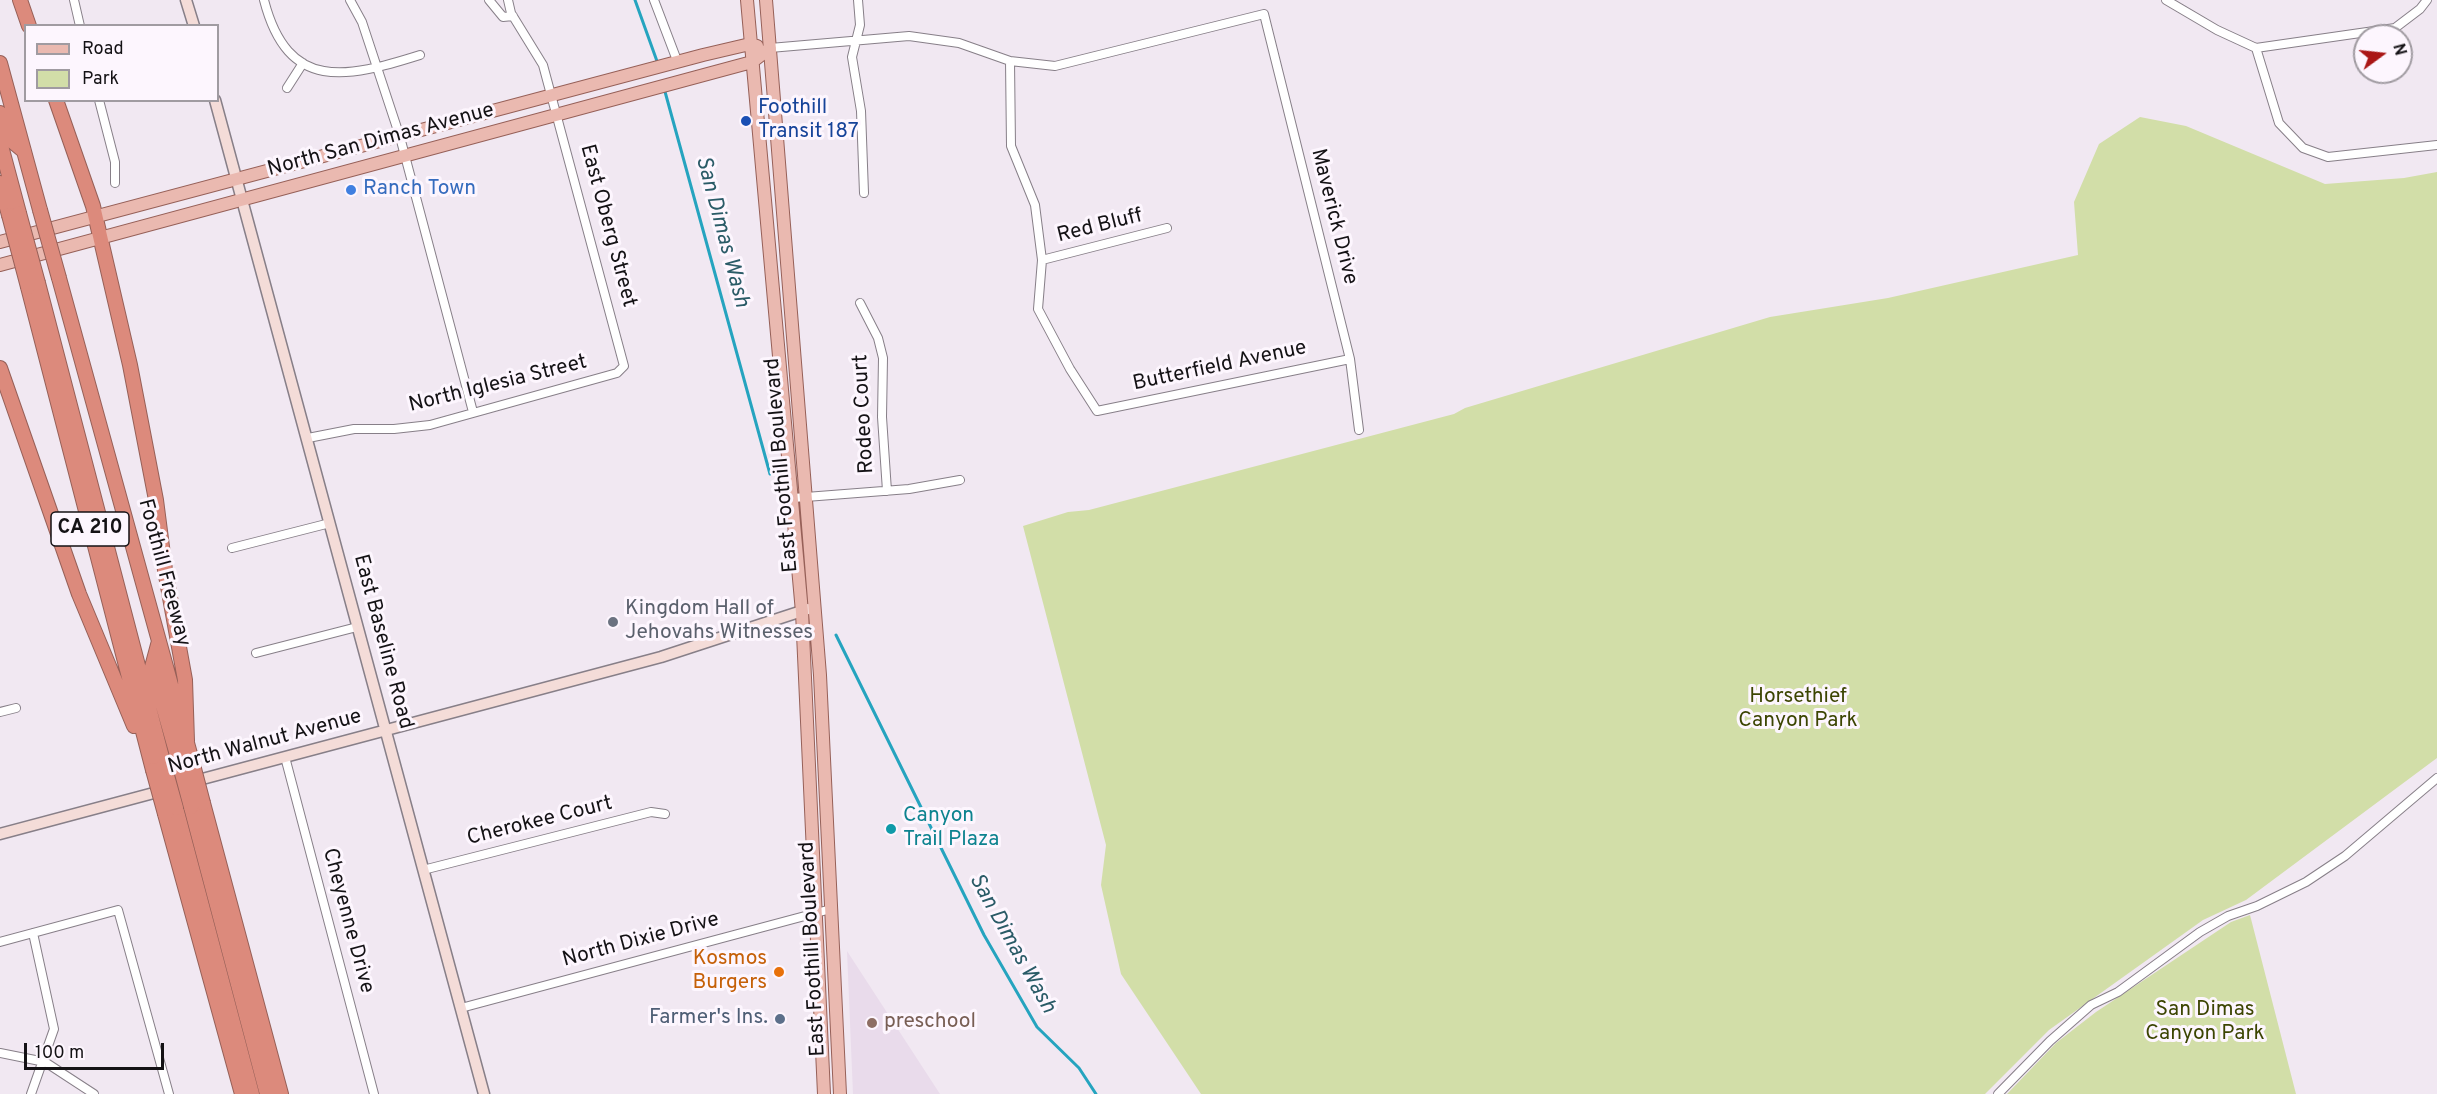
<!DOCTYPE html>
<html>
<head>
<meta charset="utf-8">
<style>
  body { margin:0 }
  #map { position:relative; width:2437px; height:1094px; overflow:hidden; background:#f1e8f2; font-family:Overpass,sans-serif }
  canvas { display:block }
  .legend { position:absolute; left:24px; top:24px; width:195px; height:78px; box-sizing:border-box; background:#fdf6fe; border:2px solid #a09ba1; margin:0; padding:8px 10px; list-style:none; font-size:18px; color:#141215 }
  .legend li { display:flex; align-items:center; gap:12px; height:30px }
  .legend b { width:30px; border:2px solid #a09ba1 }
  .north { position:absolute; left:2353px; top:24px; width:60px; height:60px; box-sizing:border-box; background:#fdf6fe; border:2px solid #a09ba1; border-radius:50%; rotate:75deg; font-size:16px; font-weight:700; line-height:24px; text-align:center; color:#141215 }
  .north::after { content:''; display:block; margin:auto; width:21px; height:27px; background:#aa1716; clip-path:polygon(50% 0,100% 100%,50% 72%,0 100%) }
  .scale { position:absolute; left:24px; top:1043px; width:140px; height:27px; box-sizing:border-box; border:3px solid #141215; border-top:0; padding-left:8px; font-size:18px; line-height:21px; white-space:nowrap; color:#141215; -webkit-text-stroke:4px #fdf6fe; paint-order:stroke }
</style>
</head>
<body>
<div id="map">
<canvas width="2437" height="1094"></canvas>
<ul class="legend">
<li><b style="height:8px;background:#eab9b0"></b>Road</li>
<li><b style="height:16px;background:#d2dea8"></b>Park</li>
</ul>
<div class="north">N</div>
<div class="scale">100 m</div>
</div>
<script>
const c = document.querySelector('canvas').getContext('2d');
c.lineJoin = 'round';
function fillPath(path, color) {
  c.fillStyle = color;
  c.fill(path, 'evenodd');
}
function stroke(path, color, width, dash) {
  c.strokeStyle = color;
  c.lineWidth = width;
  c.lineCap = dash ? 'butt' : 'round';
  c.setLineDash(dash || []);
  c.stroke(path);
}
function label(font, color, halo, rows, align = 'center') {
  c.font = font + ' Overpass,sans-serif';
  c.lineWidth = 6;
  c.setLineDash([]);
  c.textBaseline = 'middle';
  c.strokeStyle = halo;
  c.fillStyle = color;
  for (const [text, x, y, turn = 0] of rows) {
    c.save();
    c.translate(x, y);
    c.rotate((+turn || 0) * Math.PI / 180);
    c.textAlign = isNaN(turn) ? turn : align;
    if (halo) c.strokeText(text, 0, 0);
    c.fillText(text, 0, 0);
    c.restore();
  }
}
fillPath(new Path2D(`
  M847,951L940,1094H853Z`), '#e9dbeb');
fillPath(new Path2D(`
  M2140,117L2186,126L2325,184L2404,178L2437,172V758L2246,900L2203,920L2049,1030L1985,1094H1201L1121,974L1101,885L1106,845L1023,526L1068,512L1089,510L1454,414L1465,408L1770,317L1888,298L2078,255L2074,202L2099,144Z
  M2250,915L2296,1094H2007L2056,1043L2096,1012L2231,922Z`), '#d2dea8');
stroke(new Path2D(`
  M635,0L658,64
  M664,88L770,474
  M836,635L984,935L1037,1027L1079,1068L1096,1094`), '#25a4bf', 3);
const street = new Path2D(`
  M74,0L80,26
  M264,0C288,93 347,78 420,55
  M350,0L362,22L400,137L473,412
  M489,0L503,17L513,16
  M654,0L678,63
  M858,0L860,25L852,57L861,111L864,193
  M2166,0L2217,30L2256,48L2395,28L2420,9L2427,0
  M770,48L909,36L959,43L1010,61L1055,66L1264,14L1350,359L1359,430
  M2256,48L2279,123L2303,148L2328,157L2437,145
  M1010,61L1011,146L1035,205L1042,260L1038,309L1070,369L1097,411L1350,359
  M287,88L303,63
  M99,100L115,162V183
  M1042,260L1167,228
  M860,303L878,338L883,358L882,417L887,491
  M308,438L354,429H394L430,425L617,373L624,366L543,65L511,13L508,0
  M793,498L909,489L960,480
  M232,548L330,523
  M256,653L357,627
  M0,712L16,708
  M285,757L374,1094
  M423,870L651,812L665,814
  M0,942L118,910L169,1094
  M461,1008L831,909
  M0,1053L45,1062L94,1094
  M31,1094L54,1029L33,933
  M1998,1094L2050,1041L2091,1005L2118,992L2200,932L2228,916L2257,906L2306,882L2345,856L2437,778`);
const secondary = new Path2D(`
  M186,0L194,26
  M215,100L484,1094
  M191,782L661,657L808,609
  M0,834L165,790`);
const primary = new Path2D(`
  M747,0L802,612L824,1094
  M766,0L820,675L840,1094
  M0,242L703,55L750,44L757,46
  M0,265L752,62L770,48`);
const highway = new Path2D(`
  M20,0L29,26
  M0,63L40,210
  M56,100L93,206L130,365L156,500L165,570L185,680L187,741
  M0,113L6,136L24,151
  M0,142L19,213
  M0,183L9,215
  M59,278L192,761
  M38,283L164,765
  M28,287L153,770
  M0,368L79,594L134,726
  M159,641L152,667L179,762
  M203,803L281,1094
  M191,807L267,1094
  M176,808L252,1094
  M165,814L242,1094`);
stroke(street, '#877f88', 10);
stroke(secondary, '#877f88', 13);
stroke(primary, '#966058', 14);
stroke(highway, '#966058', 16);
stroke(street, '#fff', 8);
stroke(secondary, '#f4dcd8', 10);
stroke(primary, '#eab9b0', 12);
stroke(highway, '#dc8a7c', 14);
const highwayBridge = new Path2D(`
  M40,210L59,278
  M19,213L38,283
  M9,215L28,287
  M192,761L203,803
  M179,762L191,807
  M164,765L176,808
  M153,770L165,814`);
stroke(highwayBridge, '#966058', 16, []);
stroke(highwayBridge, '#dc8a7c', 14);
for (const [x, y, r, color] of [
  [746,121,6,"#1a4fb4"],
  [351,190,6,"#3f7fe0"],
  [613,622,6,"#6b7280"],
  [891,829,6,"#0f9aa8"],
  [779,972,6,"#e8710a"],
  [780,1019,6,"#5c6f8a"],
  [872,1023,6,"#8d6e63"]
]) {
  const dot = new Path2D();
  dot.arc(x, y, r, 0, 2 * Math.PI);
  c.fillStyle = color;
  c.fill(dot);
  stroke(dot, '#fdf6fe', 2);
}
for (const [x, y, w] of [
  [90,529,78]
]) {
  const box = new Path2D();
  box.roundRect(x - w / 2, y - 17, w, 34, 4.5);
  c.fillStyle = '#fdf6fe';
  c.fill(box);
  stroke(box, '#141215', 1.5);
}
label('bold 20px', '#141215', null, [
  ["CA 210",90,529]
]);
label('21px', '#164399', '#fdf6fe', [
  ["Foothill",758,109],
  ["Transit 187",758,133]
], 'left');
label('21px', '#141215', '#fdf6fe', [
  ["North San Dimas Avenue",381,141,-15],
  ["Maverick Drive",1333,217,76],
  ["East Oberg Street",607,226,75],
  ["Red Bluff",1100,227,-14],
  ["Butterfield Avenue",1220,367,-12],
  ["North Iglesia Street",498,385,-14],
  ["Rodeo Court",865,414,-93],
  ["East Foothill Boulevard",783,465,-95],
  ["Foothill Freeway",163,573,75],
  ["East Baseline Road",382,642,75],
  ["North Walnut Avenue",265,743,-15],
  ["Cherokee Court",540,822,-14],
  ["Cheyenne Drive",347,921,75],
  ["North Dixie Drive",641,941,-15],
  ["East Foothill Boulevard",814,949,-93]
]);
label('21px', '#366cbe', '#fdf6fe', [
  ["Ranch Town",363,190]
], 'left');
label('21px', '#5b616d', '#fdf6fe', [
  ["Kingdom Hall of",625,610],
  ["Jehovahs Witnesses",625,634]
], 'left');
label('21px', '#3c4502', '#fdf6fe', [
  ["Horsethief",1798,698],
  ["Canyon Park",1798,722],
  ["San Dimas",2205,1011],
  ["Canyon Park",2205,1035]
]);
label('21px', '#0d838f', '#fdf6fe', [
  ["Canyon",903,817],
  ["Trail Plaza",903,841]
], 'left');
label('21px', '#c56008', '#fdf6fe', [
  ["Kosmos",767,960],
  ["Burgers",767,984]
], 'right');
label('21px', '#4e5e75', '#fdf6fe', [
  ["Farmer's Ins.",768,1019]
], 'right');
label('21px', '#785e54', '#fdf6fe', [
  ["preschool",884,1023]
], 'left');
label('italic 22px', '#2a5b67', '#fdf6fe', [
  ["San Dimas Wash",721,232,75],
  ["San Dimas Wash",1011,944,61]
]);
</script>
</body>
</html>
